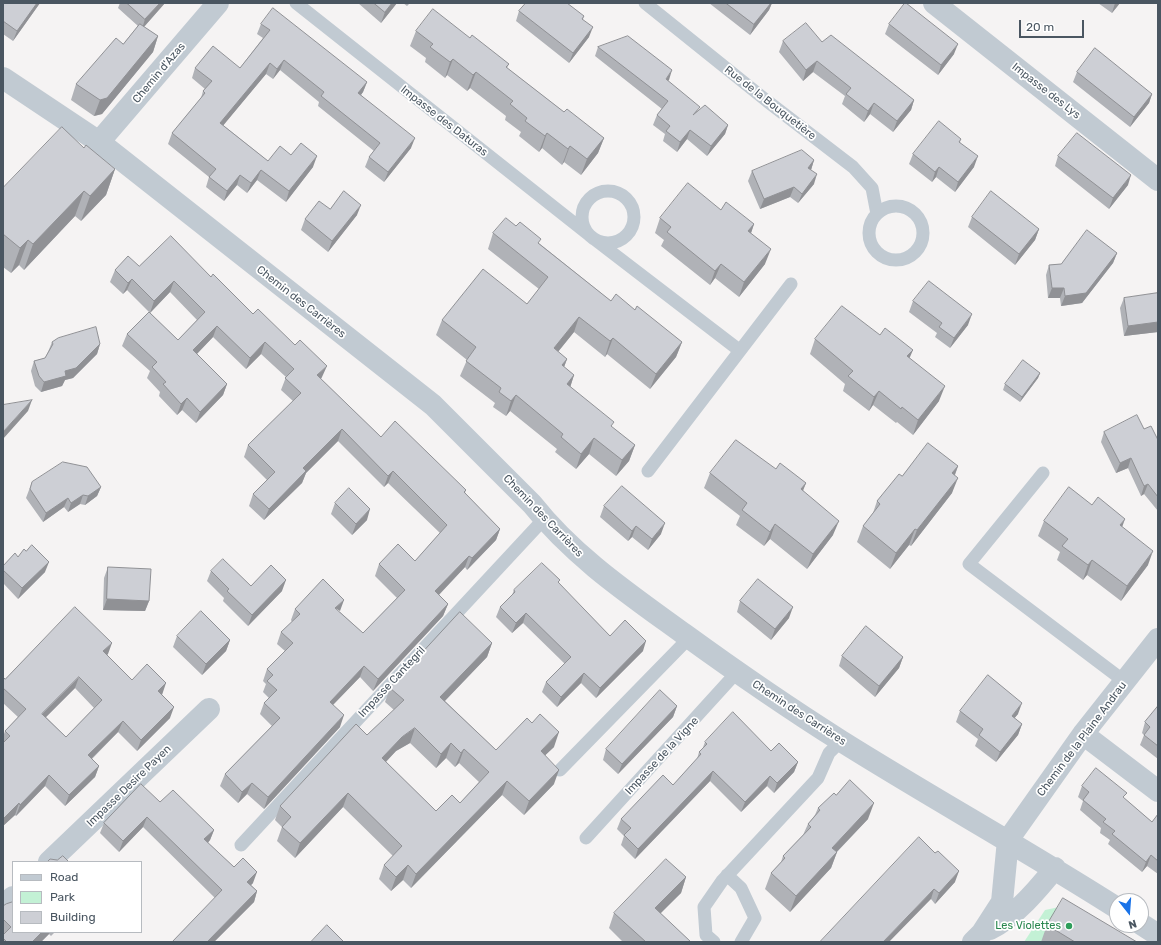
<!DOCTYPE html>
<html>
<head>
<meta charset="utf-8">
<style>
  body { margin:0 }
  #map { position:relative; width:1161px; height:945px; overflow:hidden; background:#f5f3f3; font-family:Rubik,sans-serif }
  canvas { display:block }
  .frame { position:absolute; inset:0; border:4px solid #4a5661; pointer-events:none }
  .legend { position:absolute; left:12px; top:861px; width:130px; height:72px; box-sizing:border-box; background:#fff; border:1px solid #b7bbc0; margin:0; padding:5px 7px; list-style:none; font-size:12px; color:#4a5661 }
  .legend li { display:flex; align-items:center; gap:8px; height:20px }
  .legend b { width:20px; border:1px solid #b7bbc0 }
  .north { position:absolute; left:1109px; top:893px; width:40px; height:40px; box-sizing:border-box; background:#fff; border:1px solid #b7bbc0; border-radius:50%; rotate:163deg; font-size:11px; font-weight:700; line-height:16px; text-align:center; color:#4a5661 }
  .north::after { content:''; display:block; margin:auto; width:14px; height:18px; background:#1a73e8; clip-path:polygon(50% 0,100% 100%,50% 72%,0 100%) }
  .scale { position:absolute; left:1019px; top:20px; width:65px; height:18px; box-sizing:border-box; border:2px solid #4a5661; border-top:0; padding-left:5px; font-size:12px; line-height:14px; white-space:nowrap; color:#4a5661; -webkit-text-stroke:3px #fff; paint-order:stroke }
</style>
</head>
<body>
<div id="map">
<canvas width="1161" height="945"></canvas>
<div class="frame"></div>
<ul class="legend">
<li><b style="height:5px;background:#c1cad2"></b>Road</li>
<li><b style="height:11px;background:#c3f1d5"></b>Park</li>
<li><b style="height:11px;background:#cdcfd5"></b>Building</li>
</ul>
<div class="north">N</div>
<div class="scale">20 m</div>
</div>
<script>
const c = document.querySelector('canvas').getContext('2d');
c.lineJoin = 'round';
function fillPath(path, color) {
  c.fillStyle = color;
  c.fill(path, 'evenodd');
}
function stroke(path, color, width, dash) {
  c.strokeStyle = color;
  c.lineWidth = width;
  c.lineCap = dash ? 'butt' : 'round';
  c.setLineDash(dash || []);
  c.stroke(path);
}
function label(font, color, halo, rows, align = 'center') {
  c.font = font + ' Rubik,sans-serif';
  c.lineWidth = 3.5;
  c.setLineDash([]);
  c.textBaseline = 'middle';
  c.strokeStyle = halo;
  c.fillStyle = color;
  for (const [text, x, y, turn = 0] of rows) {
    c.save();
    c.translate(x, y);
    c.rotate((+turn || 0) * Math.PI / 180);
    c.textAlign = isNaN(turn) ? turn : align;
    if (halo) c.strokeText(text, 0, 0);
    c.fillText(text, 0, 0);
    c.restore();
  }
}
fillPath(new Path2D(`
  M1069,905L1130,942H1024L1045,910Z`), '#c3f1d5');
stroke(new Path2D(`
  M296,3L593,238L739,350
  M645,3L767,101L853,167L872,188L877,214
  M582 217a26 26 0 1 1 52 0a26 26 0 1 1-52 0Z
  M869 233a27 27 0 1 1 54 0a27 27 0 1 1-54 0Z
  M648,471L791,284
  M1043,473L969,564L1124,681
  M560,770L689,638
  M586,838L737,672
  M241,845L544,519
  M727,875L741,888L755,918L741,942
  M714,942L706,935L704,907L722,881L818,778L829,753L841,741`), '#c1cad2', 13);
stroke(new Path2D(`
  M934,3L1158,180
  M3,78L99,142L433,405L532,504C574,557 629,594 684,634C735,671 787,707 841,741C932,798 1026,850 1117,908
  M99,142L218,3
  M1083,734L1158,791
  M49,862L209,709
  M3,906L13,897
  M1141,924L1158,935
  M990,929C1014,918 1039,888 1055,868
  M973,942L982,933L1002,902L1008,840L1083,734L1158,639`), '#c1cad2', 22);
fillPath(new Path2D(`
  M3,3H40L13,41L3,34Z
  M120,3H165L144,27L158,36L153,52L102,114L94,116L71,100L76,84L123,44L138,26L118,8Z
  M358,3H397L381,23Z
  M403,3H410L407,6Z
  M709,3H772L769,10L750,35Z
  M1098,3H1120L1112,13Z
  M519,11L584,16L583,19L589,37L569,63L516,21Z
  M261,24L367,82L363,92L361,95L411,148L384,182L365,167L369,157L374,151L318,106L319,102L280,70L273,79L266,74L223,125L268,161L291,155L313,167L286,202L257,180L247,193L237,185L224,201L206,187L209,177L168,144L172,133L201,98L203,91L205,89L192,78L195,68H240L263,38L257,34Z
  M889,24L954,54L938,75L885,34Z
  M416,31L470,38L509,64L507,68L564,112L604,138L598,153L581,175L564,162L562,165L542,148L539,152L519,136L521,132L505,120L506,116L470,88L467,91L447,75L445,78L425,62L426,58L410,46Z
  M783,41L822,42L914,100L911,110L893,132L870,114L864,122L842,104L845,96L813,72L803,81L779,52Z
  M598,47L698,111L728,125L725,134L707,156L687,139L677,152L663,141L665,134L653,125L657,115L662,109L595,56Z
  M1077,72L1152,94L1149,103L1130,127L1073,82Z
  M961,139L960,142L974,167L955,192L936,177L932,182L909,164L913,154Z
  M84,148L115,169L106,195L81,221L75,216L24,270L19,265L11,273L3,267V188Z
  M1058,156L1128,185L1109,209L1055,166Z
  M814,160L811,170L814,184L798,203L790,197L760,209L748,181L752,171Z
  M330,209L357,215L328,252L301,230L305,219Z
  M721,210L754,224L751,233L765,264L739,297L715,278L710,285L661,246L664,240L655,233L660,218Z
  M972,217L1039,229L1035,240L1015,265L968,227Z
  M516,226L540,244L611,301L635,310L682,342L676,357L650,389L607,354L605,357L574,332L558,352L567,359L564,367L574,375L570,387L612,428L635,445L629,461L616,476L589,454L576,469L555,452L557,449L510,411L506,416L493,407L495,403L460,376L467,360L436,335L442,320L527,304L539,289L488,249L493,233Z
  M1117,253L1113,263L1082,303L1061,306L1060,298H1048L1046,275L1049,265L1061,264Z
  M139,266L211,277L253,314L322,377L321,379L381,437L466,490L465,493L500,529L496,540L467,570L465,567L439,595L448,604L443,616L373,691L360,677L333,705L340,727L264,809L247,794L238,803L220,786L225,774L272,726L260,714L264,703L269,698L263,692L266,684L263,681L267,669L285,651L277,644L281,632L292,622L291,620L295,609L340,612L363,633L397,598L375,576L379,564L415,561L440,533L388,483L384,487L338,441L306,473L302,483L264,520L249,506L253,494L267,480L244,457L248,445L293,401L281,390L286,377L261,354L246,369L213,337L197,354L227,384L223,395L196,423L182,410L177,415L159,396L160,392L147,378L150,371L122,346L127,334L149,312L127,290L123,294L110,282L115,270ZM170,292L197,320L178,340L150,313Z
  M1158,293V332L1124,336L1120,308L1124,298Z
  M913,301L968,325L950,348L935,337L937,333L909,312Z
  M815,339L909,359L939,401L913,435L897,422L896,423L873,405L869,411L843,391L845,384L810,354Z
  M52,342L100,344L97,354L73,378L65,380L62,386L41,392L35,386L31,371L34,361L45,358L48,352Z
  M1040,373L1038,378L1020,402L1003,390L1005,384Z
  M1144,429L1158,440V511L1144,494L1141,496L1128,468L1116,473L1101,442L1104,432Z
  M958,466L955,475L952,493L911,546L909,545L890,569L857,542L863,526L873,513L877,501L902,476Z
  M776,469L806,483L803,490L833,535L807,569L770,539L764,546L736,525L740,516L704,488L710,473Z
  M32,482L101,487L97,496L85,505L80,504L68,512L64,507L43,522L26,498Z
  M335,503L367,520L352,535L331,514Z
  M1092,505L1122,527L1148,565L1121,601L1087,575L1083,580L1057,560L1060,552L1038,536L1044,521Z
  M604,506L661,534L648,550L632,537L628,541L600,517Z
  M18,557L45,572L18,599L3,583V566Z
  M108,567L149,601L145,611L103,610L104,578Z
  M211,571L251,586L282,591L248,626L223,601L224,598L207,581Z
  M558,583L610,636L643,651L596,698L581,683L557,707L542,692L546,682L565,664L523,623L512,633L496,617L500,607L512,595L514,590Z
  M740,601L789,618L771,640L737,612Z
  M177,636L230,640L226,651L202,675L173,647Z
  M492,643L487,657L445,701L496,750L554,747L545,755L554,784L524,815L502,795L411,888L403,880L391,891L379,879L384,865L393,856L343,807L295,858L277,841L282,827L275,820L280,806L367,735L394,710L385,702L390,688ZM410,743L436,768L446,758L455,767L459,763L479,782L460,803L436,811L386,762L396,751Z
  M108,654L107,655L132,680L162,695L170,718L137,751L118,732L92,759L99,766L95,777L65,806L45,786L16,816L15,815L3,826V737L5,731L18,717L3,703V677L5,679ZM75,688L94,708L66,737L46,717Z
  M842,656L903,657L899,668L875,697L839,666Z
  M677,706L673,717L618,774L603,760L606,749Z
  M1158,706V759L1140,745L1144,735L1142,733L1145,722Z
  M960,711L1018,714L1014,718L1022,724L1018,735L996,762L975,746L978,739L956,722Z
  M705,742L771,751L798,762L794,772L774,793L767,786L741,812L710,781L635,859L621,845L624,836L617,829L621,819L673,785L697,759L699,752L702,750Z
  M1082,786L1125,799L1152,822L1158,814V874L1147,866L1142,872L1108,844L1110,840L1100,833L1101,828L1080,810L1083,801L1078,797Z
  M836,795L868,819L837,852L831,868L790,912L765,889L771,873L781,862L783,856L803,835L808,824L815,815L818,808Z
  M160,802L214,830L210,840L208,843L234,867L253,883L251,885L257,891L254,902L214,942H172L215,898L143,827L119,852L100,833L104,823Z
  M919,837L955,882L935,904L931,899Z
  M686,877L681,893L660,913L691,942H623L609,928L614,913Z
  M3,906L13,932H55L51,936L49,934L41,942H3Z
  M1047,925L1137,942H1041Z`), '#b0b2b7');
fillPath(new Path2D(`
  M37,3H40L13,41L17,31Z
  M160,3H165L142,29L145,19Z
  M392,3H397L381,23L385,12Z
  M771,3H772L769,10L750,35L754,24Z
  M1115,3H1120L1112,13Z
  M593,27L589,37L569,63L573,53Z
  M158,36L153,52L102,114L94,116L100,100Z
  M958,44L954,54L938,75L941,65Z
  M453,59L447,75L445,78L450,62Z
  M284,60L280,70L273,79L277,69Z
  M817,61L813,72L803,81L806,70Z
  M270,63L266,74L217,133L220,123Z
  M672,70L669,80L662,88L666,79Z
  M476,72L470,88L467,91L473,75Z
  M367,82L363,92L354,104L358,93Z
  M1152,94L1149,103L1130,127L1134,117Z
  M914,100L911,110L893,132L897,121Z
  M874,103L870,114L864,122L868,111Z
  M728,125L725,134L707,156L711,146Z
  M690,130L687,139L677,152L680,142Z
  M547,133L542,148L539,152L545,136Z
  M415,138L411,148L384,182L388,172Z
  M604,138L598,153L581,175L587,159Z
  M570,146L564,162L562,165L568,149Z
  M317,156L313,167L286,202L289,191Z
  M978,156L974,167L955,192L958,182Z
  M814,160L811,170L808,168Z
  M939,167L936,177L932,182L935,172Z
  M115,169L106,195L81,221L90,196Z
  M261,170L257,180L247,193L251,183Z
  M817,174L814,184L798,203L802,194Z
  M240,175L237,185L224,201L227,191Z
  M1131,175L1128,185L1109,209L1113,198Z
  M794,187L790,197L760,209L764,199Z
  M84,191L75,216L24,270L33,244Z
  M361,205L357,215L328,252L332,241Z
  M754,224L749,239L748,231Z
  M1039,229L1035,240L1015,265L1019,254Z
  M28,240L19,265L11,273L20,248Z
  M771,249L765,264L739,297L744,282Z
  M1117,253L1113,263L1082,303L1061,306L1065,296Z
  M721,264L715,278L710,285L715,271Z
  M132,279L127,290L123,294L128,283Z
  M174,281L170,292L150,313L154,301Z
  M1052,288H1064L1060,298H1048Z
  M972,314L968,325L950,348L954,338Z
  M579,317L574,332L548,364L554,348Z
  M1158,322V332L1124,336L1128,326Z
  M217,326L213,337L189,362L193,350Z
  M613,338L607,354L605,357L610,341Z
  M265,342L261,354L246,369L250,358Z
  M682,342L676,357L650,389L656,374Z
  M100,344L97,354L73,378L65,380L62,386L41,392L44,382L65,371Z
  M913,350L907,364V356Z
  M567,359L561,375L562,365Z
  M327,366L322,377L313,387L317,375Z
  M1040,373L1038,378L1020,402L1022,397Z
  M574,375L569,391L567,384Z
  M227,384L223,395L196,423L200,412Z
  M945,386L939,401L913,435L918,420Z
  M879,391L873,405L869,411L874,397Z
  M516,395L510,411L506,416L511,401Z
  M187,398L182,410L177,415L181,404Z
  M32,400L28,411L3,439V432Z
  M342,429L338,441L306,473L302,483L264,520L269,509L303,468Z
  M594,438L589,454L576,469L581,454Z
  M635,445L629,461L616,476L622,460Z
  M1131,458L1128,468L1116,473L1120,463Z
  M958,466L952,482V473Z
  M393,471L388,483L384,487L388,476Z
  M958,478L952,493L911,546L917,530Z
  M806,483L800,498L801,489Z
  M1148,484L1144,494L1141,496L1144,486Z
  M101,487L97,496L85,505L88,496Z
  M83,495L80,504L68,512L71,503Z
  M68,498L64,507L43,522L46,513Z
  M370,509L367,520L352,535L356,524Z
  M1125,519L1120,533V525Z
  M839,521L833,535L807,569L813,554Z
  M665,523L661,534L648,550L652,539Z
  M775,524L770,539L764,546L770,532Z
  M636,526L632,537L628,541L632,531Z
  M500,529L496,540L467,570L472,558Z
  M915,529L909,545L890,569L896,553Z
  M1153,551L1148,565L1121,601L1127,586Z
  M469,556L465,567L431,603L435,591Z
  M1092,560L1087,575L1083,580L1088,565Z
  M49,562L45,572L18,599L22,588Z
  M286,580L282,591L248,626L252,615Z
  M107,599L149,601L145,611L103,610Z
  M344,600L340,611L335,608Z
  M448,604L443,616L373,691L378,679Z
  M793,607L789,618L771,640L775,629Z
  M526,613L523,623L512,633L516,623Z
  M230,640L226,651L202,675L206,664Z
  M646,641L643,651L596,698L600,688Z
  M112,643L108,654L99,663L103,651Z
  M492,643L487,657L435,711L440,697Z
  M903,657L899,668L875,697L879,686Z
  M364,666L360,677L325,713L330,702Z
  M584,673L581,683L557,707L561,697Z
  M79,677L75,688L38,725L42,714Z
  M166,683L162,695L158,691Z
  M1022,703L1018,714L1008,726L1012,716Z
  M677,706L673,717L618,774L622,764Z
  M174,707L170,718L137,751L141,740Z
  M344,715L340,727L264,809L268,797Z
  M123,721L118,732L84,766L88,755Z
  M1022,724L1018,735L996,762L1000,752Z
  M415,728L410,743L396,751L376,772L382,758L402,737Z
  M559,732L554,747L535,765L541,751Z
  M451,743L446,758L436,768L441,754Z
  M464,749L459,763L455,767L461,753Z
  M798,762L794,772L774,793L777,783Z
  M99,766L95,777L65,806L69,795Z
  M559,770L554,784L524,815L529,801Z
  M713,771L710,781L635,859L638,849Z
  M49,775L45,786L16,816L20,805Z
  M770,776L767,786L741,812L745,802Z
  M507,781L502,795L411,888L416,874Z
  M252,783L247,794L238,803L242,792Z
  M348,793L343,807L295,858L300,843Z
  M19,803L15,815L3,826V819Z
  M874,803L868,819L826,863L832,848Z
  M147,817L143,827L119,852L123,841Z
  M214,830L210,840L201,850L204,839Z
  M837,852L831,868L790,912L796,896Z
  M1151,855L1147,866L1142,872L1146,862Z
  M408,865L403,880L391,891L396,877Z
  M959,871L955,882L935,904L939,893Z
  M257,872L253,883L243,893L247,882Z
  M686,877L681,893L650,924L655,908Z
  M934,889L931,899L889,942H883Z
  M257,891L254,902L214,942H207Z
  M42,932H50L49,934L41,942H32Z`), '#909195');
const building = new Path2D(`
  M3,3H37L17,31L3,21Z
  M127,3H160L145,19Z
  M374,3H392L385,12Z
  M526,3H567L584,16L582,19L593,27L573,53L519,11Z
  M726,3H771L754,24Z
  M905,3H906L958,44L941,65L889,24Z
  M273,8L367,82L358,93L415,138L388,172L369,157L380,143L321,96L324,92L284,60L277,69L270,63L220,123L268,161L280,146L291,155L301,143L317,156L289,191L261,170L251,183L240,175L227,191L209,177L216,169L172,133L205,93L203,91L212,81L195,68L213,46L240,68L270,30L261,24Z
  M433,9L470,38L472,35L509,64L506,67L564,112L567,109L604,138L587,159L570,146L568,149L547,133L545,136L525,121L527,118L510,104L513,101L476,72L473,75L453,59L450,62L430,47L433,44L416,31Z
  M806,23L822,42L831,35L914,100L897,121L874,103L868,111L846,94L851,88L817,61L806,70L783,41Z
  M140,24L158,36L107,98L100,100L76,84L116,38L123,44Z
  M628,36L672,70L666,79L700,107L693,115L705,105L728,125L711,146L690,130L680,142L666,131L670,126L657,115L668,101L598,47Z
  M1095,48L1152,94L1134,117L1077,72Z
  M939,121L961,139L959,142L978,156L958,182L939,167L935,172L913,154Z
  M62,127L84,148L86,145L115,169L90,196L84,191L33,244L28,240L20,248L3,234V188Z
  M1077,133L1131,175L1113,198L1058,156Z
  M802,150L814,160L808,168L817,174L802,194L794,187L764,199L752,171Z
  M688,183L721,210L726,202L754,224L748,231L771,249L744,282L721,264L715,271L667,232L671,227L660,218Z
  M344,191L361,205L332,241L305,219L319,201L330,209Z
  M991,191L1039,229L1019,254L972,217Z
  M506,218L516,226L520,222L541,239L538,243L611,301L616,294L635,310L637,306L682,342L656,374L613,338L610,341L579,317L554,348L567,359L562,365L574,375L567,384L614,422L611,426L635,445L622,460L594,438L581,454L561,437L563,434L516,395L511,401L499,392L501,388L466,361L476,347L442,320L483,269L527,304L548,277L493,233Z
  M1087,230L1117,253L1086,293L1065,296L1064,288H1052L1049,265L1061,264Z
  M171,236L211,277L213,274L253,314L258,309L295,345L300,340L327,366L317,375L381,437L395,421L466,490L464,492L500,529L472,558L469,556L435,591L448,604L378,679L364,666L330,702L344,715L268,797L252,783L242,792L225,774L280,718L264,703L277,690L267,681L273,675L267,669L293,643L281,632L300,614L295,609L323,579L344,600L335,608L363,633L405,590L379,564L398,544L415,561L447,525L393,471L388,476L342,429L303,468L306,471L269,509L253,494L275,472L248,445L301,393L285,378L294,369L265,342L250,358L217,326L193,350L227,384L200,412L187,398L181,404L163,384L166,382L152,367L157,362L127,334L149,312L178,340L205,312L174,281L154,301L132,279L128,283L115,270L128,256L139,266Z
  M929,281L972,314L954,338L939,327L942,323L913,301Z
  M1158,293V322L1128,326L1124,298Z
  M842,306L880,335L885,328L913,350L907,356L945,386L918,420L902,407L901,409L879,391L874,397L848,376L853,371L815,339Z
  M96,327L100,344L76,368L65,371L66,376L44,382L39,376L34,361L45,358L53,344L52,342L58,338Z
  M1023,360L1040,373L1022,397L1005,384Z
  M32,400L3,432V405Z
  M1137,415L1144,429L1151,426L1158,440V497L1148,484L1144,486L1131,458L1120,463L1104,432Z
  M736,440L776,469L780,463L806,483L801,489L839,521L813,554L775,524L770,532L742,510L747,503L710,473Z
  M928,443L958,466L952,473L958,478L917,530L915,529L896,553L863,526L880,504L877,501L899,474L902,476Z
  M63,462L87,467L101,487L88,496L83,495L71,503L68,498L46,513L30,489L32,482Z
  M622,486L665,523L652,539L636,526L632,531L604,506Z
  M1069,487L1092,505L1098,497L1125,519L1120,525L1153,551L1127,586L1092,560L1088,565L1062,546L1068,539L1044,521Z
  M349,488L370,509L356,524L335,503Z
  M32,545L49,562L22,588L3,570V566L15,553L18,557L24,549L26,551Z
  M223,559L251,586L271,565L286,580L252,615L227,591L229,589L211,571Z
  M542,563L560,580L558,582L610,636L625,620L646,641L600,688L584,673L561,697L546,682L571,657L526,613L516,623L500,607L515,592L514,590Z
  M108,567L151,569L149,601L107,599Z
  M758,579L793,607L775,629L740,601Z
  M75,607L112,643L103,651L132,680L147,664L166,683L158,691L174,707L141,740L123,721L88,755L99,766L69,795L49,775L20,805L19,803L3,819V743L10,736L5,731L26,709L3,688V677L5,679ZM79,677L102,700L66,737L42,714Z
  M201,611L230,640L206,664L177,636Z
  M460,612L492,643L440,697L496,750L527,718L532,723L540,714L559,732L541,751L559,770L529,801L507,781L416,874L408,865L396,877L384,865L402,846L348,793L300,843L282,827L291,817L280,806L356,724L367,735L404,700L390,688ZM415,728L441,754L451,743L461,753L464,749L489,772L460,803L452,795L436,811L382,758L402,737Z
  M866,626L903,657L879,686L842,656Z
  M988,675L1022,703L1012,716L1022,724L1000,752L979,735L983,729L960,711Z
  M660,690L677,706L622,764L606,749Z
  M1158,706V746L1144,735L1150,727L1145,722Z
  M733,712L771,751L779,743L798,762L777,783L770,776L745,802L713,771L638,849L624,835L631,828L621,819L663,775L673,785L701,754L699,752L707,744L705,742Z
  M1096,768L1127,793L1123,797L1152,822L1158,814V861L1151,855L1146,862L1112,834L1115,831L1103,822L1106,819L1083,800L1089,792L1082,786Z
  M850,780L874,803L832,848L837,852L796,896L771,873L785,858L783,856L811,827L808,824L820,810L818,808L834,793L836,795Z
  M141,784L160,802L173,790L214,830L204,839L234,867L243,858L257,872L247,882L257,891L207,942H172L222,890L147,817L123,841L104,823Z
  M919,837L935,853L938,851L959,871L939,893L934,889L883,942H820Z
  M63,856L69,862H47L50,859L57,860Z
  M666,859L686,877L655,908L691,942H646L614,913Z
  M1063,898L1137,942H1075L1047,925Z
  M13,902V932H42L32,942H7L3,938V935L11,927L3,919V906L6,904Z
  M327,925L344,942H311Z`);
fillPath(building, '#cdcfd5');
stroke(building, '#909195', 1);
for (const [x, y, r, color] of [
  [1069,926,4,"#2e9e5b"]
]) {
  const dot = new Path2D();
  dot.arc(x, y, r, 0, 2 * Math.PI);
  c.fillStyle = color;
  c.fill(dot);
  stroke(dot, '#fff', 1.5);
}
label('11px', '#4a5661', '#fff', [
  ["Chemin d'Azas",159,73,-50],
  ["Impasse des Lys",1046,91,38],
  ["Rue de la Bouquetière",770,103,38],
  ["Impasse des Daturas",444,121,38],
  ["Chemin des Carrières",301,302,38],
  ["Chemin des Carrières",543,516,46],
  ["Impasse Cantegril",392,682,-47],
  ["Chemin des Carrières",799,713,33],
  ["Chemin de la Plaine Andrau",1082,739,-53],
  ["Impasse de la Vigne",662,756,-47],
  ["Impasse Desire Payen",129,786,-44]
]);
label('11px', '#27864d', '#fff', [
  ["Les Violettes",1061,926]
], 'right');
</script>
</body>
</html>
